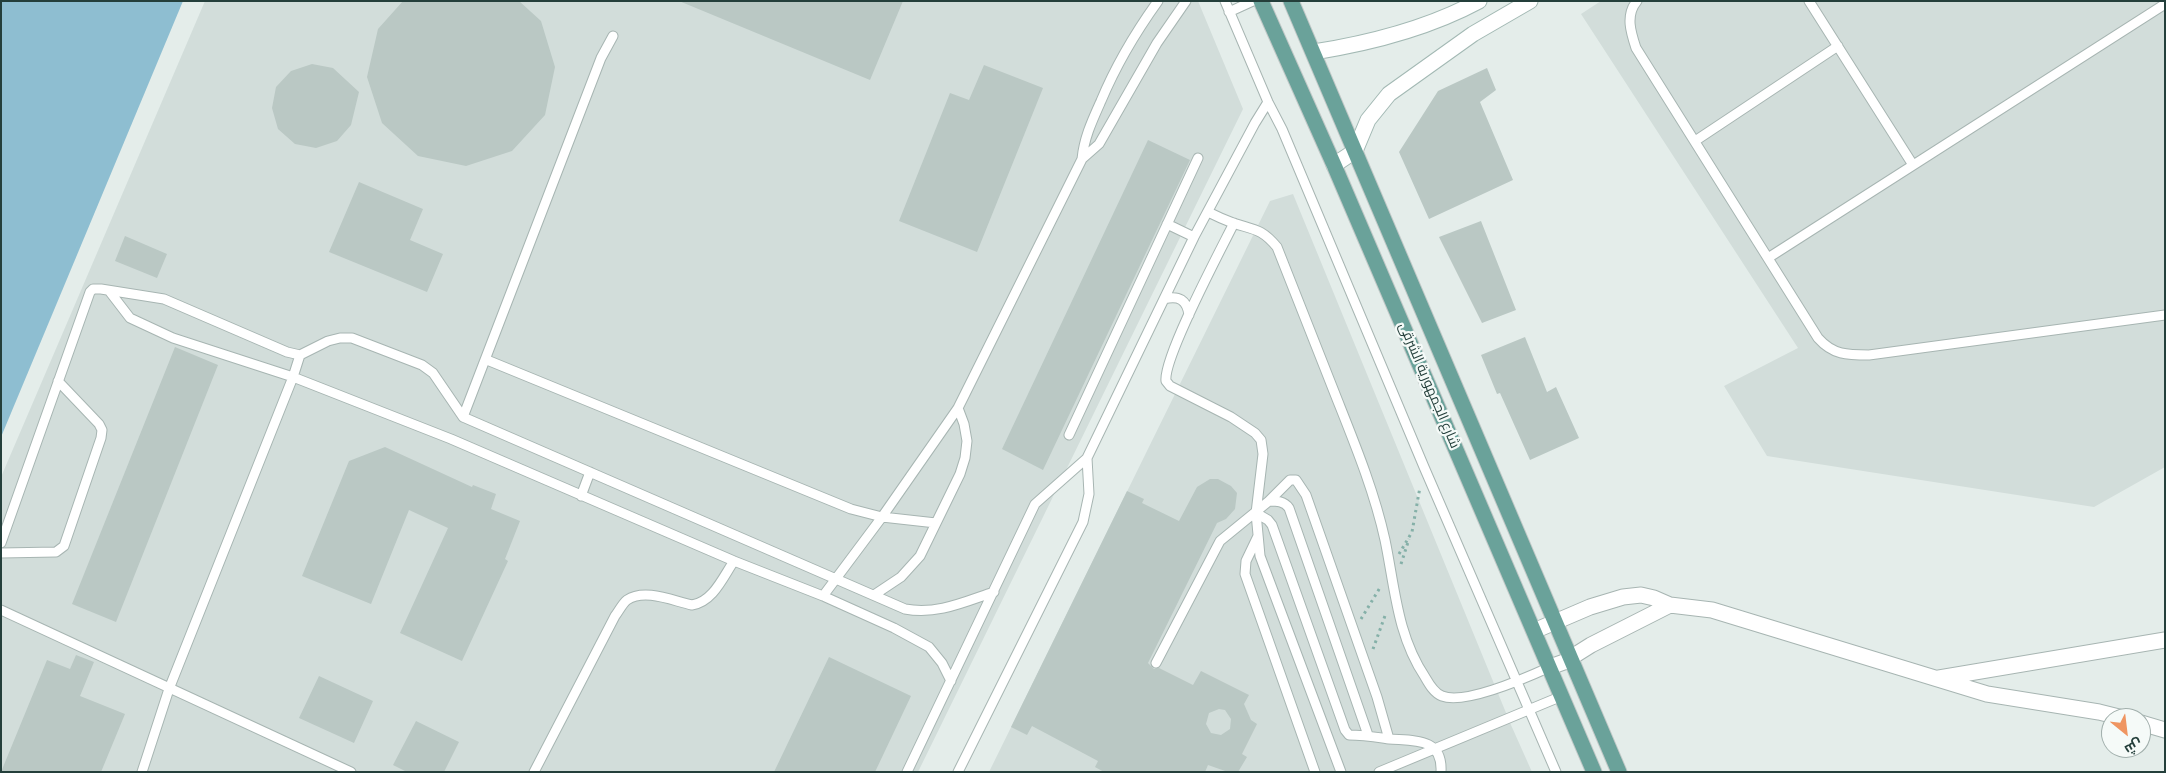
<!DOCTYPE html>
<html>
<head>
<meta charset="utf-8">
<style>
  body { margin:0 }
  #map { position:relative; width:2166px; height:773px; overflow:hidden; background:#e4edea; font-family:Overpass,Cairo,sans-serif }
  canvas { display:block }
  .frame { position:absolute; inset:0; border:2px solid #243f3b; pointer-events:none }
  .north { position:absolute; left:2101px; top:708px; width:50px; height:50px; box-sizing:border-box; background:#f5faf8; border:1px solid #a1afac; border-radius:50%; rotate:151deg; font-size:14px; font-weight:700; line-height:20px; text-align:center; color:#243f3b }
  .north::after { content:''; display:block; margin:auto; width:18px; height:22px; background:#ef9561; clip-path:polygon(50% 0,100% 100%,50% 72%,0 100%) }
</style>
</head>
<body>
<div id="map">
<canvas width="2166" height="773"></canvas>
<div class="frame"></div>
<div class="north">ش</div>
</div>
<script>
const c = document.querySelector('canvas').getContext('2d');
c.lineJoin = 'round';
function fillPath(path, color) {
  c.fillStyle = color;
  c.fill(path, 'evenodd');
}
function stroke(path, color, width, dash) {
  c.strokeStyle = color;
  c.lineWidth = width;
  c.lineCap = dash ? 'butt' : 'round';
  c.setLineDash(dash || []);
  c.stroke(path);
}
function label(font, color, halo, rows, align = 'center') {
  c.font = font + ' Overpass,Cairo,sans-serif';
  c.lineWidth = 4.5;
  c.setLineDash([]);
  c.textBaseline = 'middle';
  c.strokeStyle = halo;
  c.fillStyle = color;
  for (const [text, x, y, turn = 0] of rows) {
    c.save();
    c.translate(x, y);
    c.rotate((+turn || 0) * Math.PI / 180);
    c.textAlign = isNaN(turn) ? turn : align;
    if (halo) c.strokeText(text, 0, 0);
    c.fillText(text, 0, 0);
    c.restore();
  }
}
fillPath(new Path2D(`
  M205,1H1198L1243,109L918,772H1V477Z
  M1601,1H2165V467L2094,507L1767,456L1724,386L1798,348L1581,14Z
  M1293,194L1511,725L1532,772H989L1270,201Z`), '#d2ddda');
fillPath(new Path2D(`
  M1,1H183L1,437Z`), '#8ebed1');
fillPath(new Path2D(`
  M403,1H519L541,21L555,67L545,115L512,151L466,166L418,156L382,123L367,77L378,29Z
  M679,1H903L870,80Z
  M312,64L333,68L359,92L351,125L337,141L316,148L295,144L278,129L272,108L276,87L291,71Z
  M984,65L1043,88L977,252L899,221L950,93L969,100Z
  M1487,68L1496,90L1480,102L1513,180L1429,219L1399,152L1438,91Z
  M1148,140L1190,160L1043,470L1002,449Z
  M359,182L423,209L410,240L443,254L427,292L329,252Z
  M1481,221L1516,310L1482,323L1439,237Z
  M125,236L167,254L157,278L115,261Z
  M1525,337L1547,392L1556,387L1579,438L1530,460L1500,393L1497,394L1481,355Z
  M175,347L218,365L116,622L72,604Z
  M385,447L472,487L473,485L496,494L491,509L520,521L505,559L508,561L462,661L400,633L448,528L409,510L371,604L302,576L349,461Z
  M1210,479H1218L1231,486L1237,493L1235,509L1226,519L1217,523L1148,663L1154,669L1159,668L1193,685L1201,671L1249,695L1244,704L1251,720L1257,724L1242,754L1247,757L1238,772H1228L1208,765L1205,772H1104L1095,767L1098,761L1032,726L1027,735L1011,727L1127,491L1144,499L1142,503L1179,521L1197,487ZM1219,709L1225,710L1231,719L1230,729L1221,735L1211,733L1206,724L1209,713Z
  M76,655L94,662L80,696L125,714L101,772H1L47,660L70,669Z
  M829,657L911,696L875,772H774Z
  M319,676L373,701L354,743L299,718Z
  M416,721L459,742L444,772H407L393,765Z`), '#bac8c4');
const lane = new Path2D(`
  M1225,1L1268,102L1282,129L1424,467L1556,772
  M1637,1C1625,15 1631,33 1636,48L1818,338C1833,355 1847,355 1869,355L2165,315
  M1809,1L1913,165
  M1229,12L1253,1
  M1695,141L1838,46
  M1082,159L1099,144L1157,43L1186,1
  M1208,212C1216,216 1225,220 1233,223C1254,230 1261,228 1277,247C1296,296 1316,345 1335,394C1354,442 1374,490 1385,540C1395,588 1397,635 1425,677C1429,684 1434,693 1442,696C1465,705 1528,677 1550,667
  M1234,223C1220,251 1163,358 1166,381L1170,386L1231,417L1255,433L1261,440L1263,454L1256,513L1260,556L1341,772
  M1167,224L1194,237
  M1768,258L2165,4
  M110,292L130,318L173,338L293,377L451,439L734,561L823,596L894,628L929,647L942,663L951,681
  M1164,299C1179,295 1187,300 1189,315
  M487,360L851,509L882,517L936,523
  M463,417L601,58L613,36
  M1069,435L1198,158
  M581,496L590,472
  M1269,501L1290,480H1296L1306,495L1377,697L1389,739
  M1256,513L1268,520L1272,525L1345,730L1349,735C1363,735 1375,737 1389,739C1413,741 1443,737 1441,772
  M1258,536L1246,561L1245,574L1315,772
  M1,543L90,292L93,289H101L164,299L287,352L300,355L328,341L340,338H352L422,365L433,373L463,417L905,609C937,615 964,602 994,592
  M1,553L56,552L64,546L101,438L102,430L99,424L58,381
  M874,595L901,577L920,556L960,474L965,458L967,441L964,424L958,408
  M823,596L882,517L958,408L1082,159C1084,138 1092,121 1101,101C1116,65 1135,33 1158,1
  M1,610L351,772
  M1156,663L1220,541L1269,501C1277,501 1284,501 1289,508L1368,735
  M142,772L169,689L293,377L300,355
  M534,772L615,616C619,611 622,604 627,600C645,588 673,601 692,605C713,602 723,577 734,561
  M907,772L1035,504L1087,458L1194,237L1255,123L1268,102
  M958,772L1083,522L1089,494L1087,458
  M1379,772L1562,696`);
const street = new Path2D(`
  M1534,631L1590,607L1623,597L1641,595L1654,598L1670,605L1712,610L1987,694L2099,712L2123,718
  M1550,667L1564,662L1591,645L1670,605
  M1939,678L2165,640
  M2141,723L2165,730`);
const secondary = new Path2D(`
  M1314,52C1371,43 1427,29 1479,1
  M1334,165L1355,151L1368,120L1389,94L1473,34L1530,1`);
const primary = new Path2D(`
  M1261,1L1334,165L1594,772
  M1291,1L1619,772`);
stroke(lane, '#a7b5b2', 11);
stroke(street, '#a7b5b2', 17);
stroke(secondary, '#a3b9b4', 17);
stroke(primary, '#c2c9c8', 17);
stroke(new Path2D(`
  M1399,554L1412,532L1420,487
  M1401,564L1409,539
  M1361,619L1381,586
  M1373,649L1386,613`), '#85b0a8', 3, [2.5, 4]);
stroke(lane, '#fff', 9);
stroke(street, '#fff', 15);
stroke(secondary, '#fff', 15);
stroke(primary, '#6aa29a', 15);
label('14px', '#243f3b', '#f5faf8', [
  ["شارع الجمهورية الشرقى",1428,386,67]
]);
</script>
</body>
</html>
